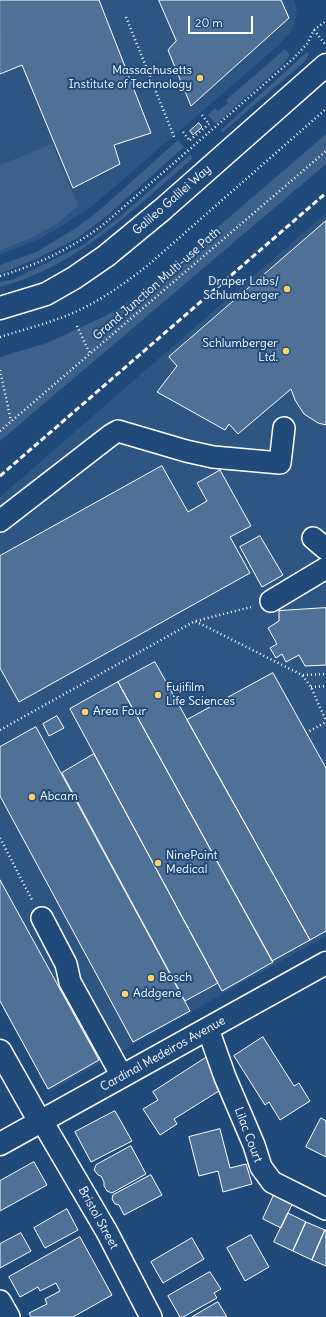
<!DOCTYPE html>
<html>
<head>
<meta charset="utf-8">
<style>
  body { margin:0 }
  #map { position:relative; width:326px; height:1317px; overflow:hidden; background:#1f4a7a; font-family:Delius,sans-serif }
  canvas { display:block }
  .scale { position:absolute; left:188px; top:16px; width:65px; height:18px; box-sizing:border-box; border:2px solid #fff; border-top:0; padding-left:5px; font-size:12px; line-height:14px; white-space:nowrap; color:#fff; -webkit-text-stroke:3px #1f4a7a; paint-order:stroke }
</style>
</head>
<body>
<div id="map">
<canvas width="326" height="1317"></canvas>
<div class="scale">20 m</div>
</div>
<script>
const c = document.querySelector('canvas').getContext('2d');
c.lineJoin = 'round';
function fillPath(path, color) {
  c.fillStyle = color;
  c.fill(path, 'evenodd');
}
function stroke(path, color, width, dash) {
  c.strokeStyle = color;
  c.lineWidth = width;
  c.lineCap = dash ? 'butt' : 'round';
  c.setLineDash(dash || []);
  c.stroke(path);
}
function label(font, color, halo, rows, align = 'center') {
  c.font = font + ' Delius,sans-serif';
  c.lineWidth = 4;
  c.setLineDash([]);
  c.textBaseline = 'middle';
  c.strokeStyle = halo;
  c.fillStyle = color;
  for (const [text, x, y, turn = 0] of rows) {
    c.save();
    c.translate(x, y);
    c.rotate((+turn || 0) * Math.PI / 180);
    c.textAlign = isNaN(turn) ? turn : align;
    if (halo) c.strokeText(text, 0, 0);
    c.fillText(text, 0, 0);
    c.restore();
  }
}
fillPath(new Path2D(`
  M0,0H294L297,10L294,24L290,33L278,46L91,207L60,227L35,241L0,254Z
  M326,213V936L49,1092L0,1003V497Z`), '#2e5683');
fillPath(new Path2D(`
  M285,49L290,55L282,65L216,124L208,115L215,108L218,111L228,103L226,100Z
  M307,52L309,54L303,63L223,132L221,130Z
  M326,134V164L0,441V357L47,343L103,317L123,306L147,288Z
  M178,140L184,147L109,214L78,238L38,258L7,271L0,273V265L36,252L76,228L102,208Z
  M52,144L78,206L58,223L32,238L0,250V165Z
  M190,155L193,158C134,209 77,267 0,287V282L14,279L83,245L116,220Z`), '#3c618b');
const building = new Path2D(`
  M0,0H99L151,133L114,145L120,164L73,188L22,65L0,74Z
  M159,0H281L289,18L191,106L168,50L176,41Z
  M199,123L202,127L193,135L190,131Z
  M326,221V425L318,423L304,414L295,400L291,389L238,434L229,424L225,430L157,392L177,366L169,357Z
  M162,466L188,512L207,501L197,483L220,470L251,526L230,537L250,573L19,702L0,668V556Z
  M260,536L283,575L262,587L240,547Z
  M326,608V665L305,666L299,655L286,662L282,654L276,658L270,648L277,644L268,628L279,621V611Z
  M155,662L310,940L272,961L118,682Z
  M273,673L326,768V931L310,940L187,720Z
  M118,682L273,962L222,991L70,709Z
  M57,716L64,728L49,736L43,724Z
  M36,727L190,1011L133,1042L0,796V747Z
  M94,754L218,983L185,1001L62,773Z
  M0,880L99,1060L48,1089L0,1001Z
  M263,1037L294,1086L299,1083L310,1101L280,1120L269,1102L265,1105L234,1056Z
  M210,1055L222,1089L174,1119L177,1124L160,1135L143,1109L158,1100L153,1092Z
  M115,1111L132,1141L91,1162L75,1132Z
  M321,1118L326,1121V1157L306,1147Z
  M220,1129L230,1168L246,1164L252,1184L223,1192L218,1171L199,1176L189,1137Z
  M131,1146L146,1174L112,1193L107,1191L104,1186V1182L101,1176L98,1175L94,1170L96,1165Z
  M34,1162L47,1185L0,1211V1181Z
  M151,1175L162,1195L124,1215L119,1205L115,1204L112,1199L113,1195Z
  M277,1188L295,1198L281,1228L263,1219Z
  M67,1209L78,1230L45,1248L34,1228Z
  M288,1213L306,1222L293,1251L274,1242Z
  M306,1222L325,1230L312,1260L293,1251Z
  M325,1230H326V1266L312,1260Z
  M21,1233L31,1251L0,1268V1244Z
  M251,1235L269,1267L245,1281L227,1248Z
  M80,1237L112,1295L73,1317H31L29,1313L47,1304L45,1299L60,1291L56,1283L40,1291L38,1287L20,1297L9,1277Z
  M192,1238L204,1259L163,1283L151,1262Z
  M210,1272L221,1289L214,1293L217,1298L183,1317H180L168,1296Z
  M218,1302L227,1317H192Z`);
fillPath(building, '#507197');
stroke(building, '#fff', 1);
const minor = new Path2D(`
  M0,521L111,435L118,431L186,451L213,457L280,463L284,428
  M313,538L326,549
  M271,601L326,568
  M42,918L66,964L70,982L122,1076
  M208,1029L225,1077L254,1145L261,1167L272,1182L326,1209
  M42,1121L107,1232L151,1317
  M0,1301L9,1317`);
const major = new Path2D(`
  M0,308L46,294L74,278L106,256L163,209L326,65
  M0,1051L40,1122
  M0,1144L326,963`);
stroke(minor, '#fff', 24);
stroke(major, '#fff', 25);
stroke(new Path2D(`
  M126,17L175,139
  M314,30L325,44
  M202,115L209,124
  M183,132L190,141
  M190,140L209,124
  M0,276C37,265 72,248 103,225L294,58L307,44L314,30L326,21
  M77,326L90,354
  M0,337C25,329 50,323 73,313C100,301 124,284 147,266L326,109
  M0,370L11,421
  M0,431L326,151
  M196,621L251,607
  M303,675L326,674
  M311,687L326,686
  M0,730L195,621L302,675L311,687L326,721
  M306,733L326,722
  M0,838L32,900`), '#fff', 2.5, [1, 3]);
stroke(minor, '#1f4a7a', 21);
stroke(major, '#1f4a7a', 22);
stroke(new Path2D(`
  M0,476L326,193`), '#fff', 3, [6, 3]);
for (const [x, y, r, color] of [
  [200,78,4,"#ffd166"],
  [287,289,4,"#ffd166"],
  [286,351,4,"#ffd166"],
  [158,695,4,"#ffd166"],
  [85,712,4,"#ffd166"],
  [32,797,4,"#ffd166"],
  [158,863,4,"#ffd166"],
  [151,978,4,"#ffd166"],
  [125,994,4,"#ffd166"]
]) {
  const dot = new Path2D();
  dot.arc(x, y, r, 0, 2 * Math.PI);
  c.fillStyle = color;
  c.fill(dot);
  stroke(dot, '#1f4a7a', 1.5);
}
label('12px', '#fff', '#1f4a7a', [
  ["Massachusetts",192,71,"right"],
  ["Institute of Technology",192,85,"right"],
  ["Draper Labs/",279,282,"right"],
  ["Schlumberger",279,296,"right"],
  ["Schlumberger",278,344,"right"],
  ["Ltd.",278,358,"right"],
  ["Fujifilm",166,688],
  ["Life Sciences",166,702],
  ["Area Four",93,712],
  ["Abcam",40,797],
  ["NinePoint",166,856],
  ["Medical",166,870],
  ["Bosch",159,978],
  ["Addgene",133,994]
], 'left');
label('12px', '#fff', '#1f4a7a', [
  ["Galileo Galilei Way",172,200,-41],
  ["Grand Junction Multi-use Path",157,284,-41],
  ["Cardinal Medeiros Avenue",163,1054,-29],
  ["Lilac Court",248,1135,69],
  ["Bristol Street",98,1218,61]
]);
</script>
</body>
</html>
